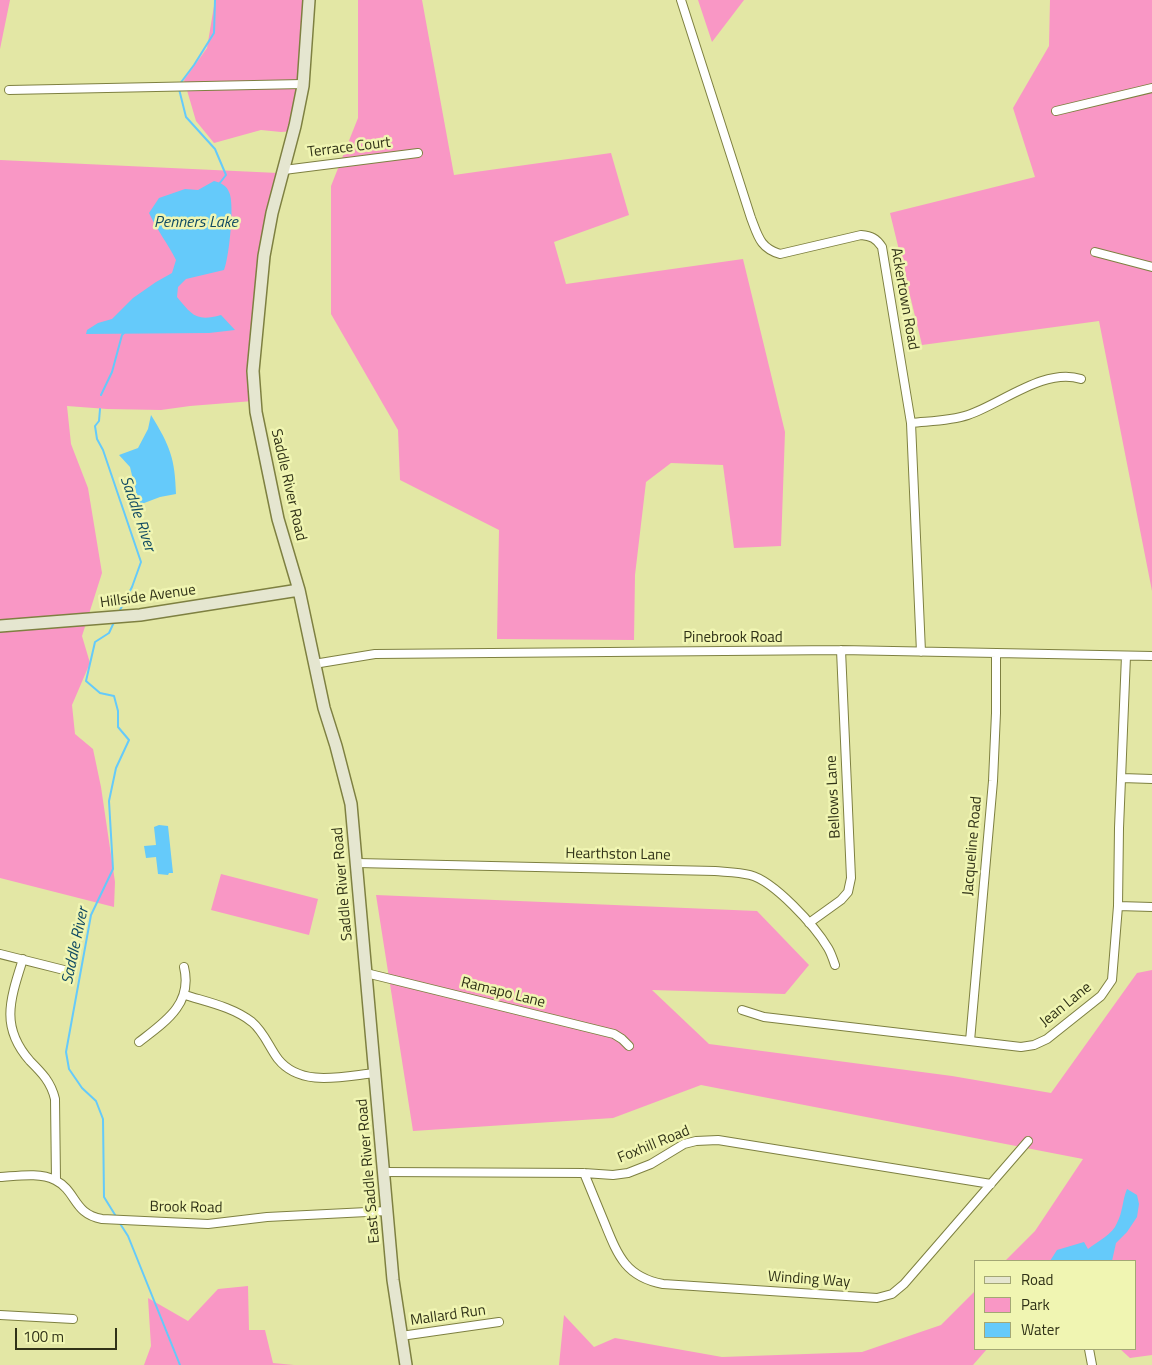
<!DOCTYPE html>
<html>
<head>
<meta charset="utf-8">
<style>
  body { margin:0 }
  #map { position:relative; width:1152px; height:1365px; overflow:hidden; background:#e3e7a5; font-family:"Titillium Web",sans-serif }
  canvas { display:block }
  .legend { position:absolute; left:974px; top:1260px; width:162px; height:90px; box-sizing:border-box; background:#f0f5b2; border:1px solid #a3a774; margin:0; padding:6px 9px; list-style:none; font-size:15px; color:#303217 }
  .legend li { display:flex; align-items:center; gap:10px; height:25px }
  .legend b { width:25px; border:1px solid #a3a774 }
  .scale { position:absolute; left:15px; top:1328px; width:102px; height:22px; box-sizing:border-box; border:2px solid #303217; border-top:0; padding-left:6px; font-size:15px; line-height:18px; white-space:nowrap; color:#303217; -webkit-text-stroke:4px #f0f5b2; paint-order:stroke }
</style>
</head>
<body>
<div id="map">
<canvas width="1152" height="1365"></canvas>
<ul class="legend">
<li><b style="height:6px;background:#e5e6d0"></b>Road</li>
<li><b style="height:14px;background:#f997c5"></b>Park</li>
<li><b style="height:14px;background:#65cafa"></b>Water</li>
</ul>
<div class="scale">100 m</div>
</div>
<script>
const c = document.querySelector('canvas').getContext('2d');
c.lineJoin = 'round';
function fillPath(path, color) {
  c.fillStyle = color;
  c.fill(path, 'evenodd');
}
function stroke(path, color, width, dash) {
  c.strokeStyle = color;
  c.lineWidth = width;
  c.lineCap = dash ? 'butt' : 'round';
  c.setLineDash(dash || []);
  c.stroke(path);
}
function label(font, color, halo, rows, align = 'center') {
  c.font = font + ' "Titillium Web",sans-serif';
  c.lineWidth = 5;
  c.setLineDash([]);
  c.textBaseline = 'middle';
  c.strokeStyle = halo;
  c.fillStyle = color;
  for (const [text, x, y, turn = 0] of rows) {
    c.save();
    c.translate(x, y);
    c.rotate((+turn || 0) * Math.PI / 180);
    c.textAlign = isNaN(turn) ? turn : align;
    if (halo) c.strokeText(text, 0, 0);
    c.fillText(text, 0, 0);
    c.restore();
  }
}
fillPath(new Path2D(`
  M0,0H10L0,49Z
  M215,0H312L294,131L281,132L261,130L214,143L196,121L184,80L207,48Z
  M358,0H422L454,175L611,153L629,215L554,242L566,284L743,259L785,432L781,546L734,548L723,465L671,463L646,482L635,575L634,640L497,639L499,530L400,480L398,430L331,314V186L358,118Z
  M698,0H744L712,42Z
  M1050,0H1152V591L1099,321L922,345L890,213L1035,177L1013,108L1049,46Z
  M0,160L278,173L253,401L190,406L161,410L107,409L67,406L71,444L88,488L102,573L82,636L90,663L72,705L75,734L93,749L101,787L115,882L114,907L0,878Z
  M221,874L318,899L309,935L211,910Z
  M376,895L757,911L809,965L785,994L652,990L709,1044L952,1076L1051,1093L1137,973L1152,970V1355L1130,1358L1120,1349H1136V1261H1005L1035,1231L1083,1159L701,1085L613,1118L413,1131Z
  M248,1286L249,1330H265L273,1363L294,1365H144L151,1346L148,1298L188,1321L218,1289Z
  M976,1290V1349H987L973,1365H559L564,1315L594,1347L615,1338L722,1357L862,1352L941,1325Z`), '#f997c5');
fillPath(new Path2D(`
  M214,181C221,183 226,185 229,192C235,203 229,258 224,270L186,279L178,287L177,297C192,315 196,322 221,315L235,330L209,333L86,334L87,330L98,323L112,319L133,298L156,282L172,273L176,260C168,244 157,230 149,213L159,198L185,189L198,190Z
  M151,415C170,446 175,458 176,494L160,497L139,505L130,467L119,455L138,448L148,429Z
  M159,825L168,826L173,873H169L168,875L158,874L156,857L146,858L144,846L156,845L154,827Z
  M1127,1189L1137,1195L1139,1204L1137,1217L1127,1232L1116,1243L1112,1261H1050L1057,1250L1084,1242L1088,1249C1097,1242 1113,1234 1117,1223C1123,1212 1122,1201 1127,1189Z`), '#65cafa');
stroke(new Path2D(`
  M179,85L194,65L214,33L215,0
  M179,89L186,117L215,149L226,175L219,184
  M101,395L112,372L122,335L124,333
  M100,409L99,421L95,426L97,439L103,450L141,562L132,587L119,612
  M115,620L109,633L95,642L86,681L100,693L114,696L118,711V727L129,740L116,768L109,801L113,869L91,915L66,1052L69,1069L82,1088L96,1101L103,1119L104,1197L117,1218
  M119,1222L128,1236L180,1365`), '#65cafa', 2);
const street = new Path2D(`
  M681,0L751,218C758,236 760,248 780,254L861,235C871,236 876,238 882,247L911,423L921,652
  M9,90L303,84
  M1056,111L1152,88
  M284,170L418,153
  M1095,252L1152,267
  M911,423C930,421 950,421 968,415C1001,404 1045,367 1081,379
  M314,664L375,654L841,650L1152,656
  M1122,778L1152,779
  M357,863L715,871C726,872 739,872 750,875C774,881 815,926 828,948C831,953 833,959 835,965
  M1118,906L1152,907
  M809,923L841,900L848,892L851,878L841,650
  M0,954L64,970
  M23,959C10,1000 0,1027 30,1061C42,1073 51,1082 55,1099L56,1180
  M366,973L614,1034L622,1039L629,1046
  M185,995C207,1002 233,1007 252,1022C264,1032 269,1047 278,1059C301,1088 344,1076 375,1073
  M742,1010L764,1017L1021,1047L1034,1045L1047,1039L1101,996L1112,980L1118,906L1119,828L1126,656
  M970,1041L993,781L996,713V653
  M139,1042C165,1022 193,1004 184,967
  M384,1172L584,1173L613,1175L628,1173L651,1164L684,1144L696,1141L718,1140L991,1184
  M584,1173C591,1190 598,1207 605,1224C618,1256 626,1277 663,1284L877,1298L892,1294L904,1284L1028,1141
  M0,1177C17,1176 40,1172 55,1180C77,1191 73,1214 102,1219L208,1224L267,1217L387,1211
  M0,1315L73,1319
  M401,1336L499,1322
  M1089,1349L1092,1365`);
const secondary = new Path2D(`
  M309,0L303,86L295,126L272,213L264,256L253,371L256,412L278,519L299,590L324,708L336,746L351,804L393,1280L406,1365
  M0,626L140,615L299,590`);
stroke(street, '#7e8041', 10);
stroke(secondary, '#7e8041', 14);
stroke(street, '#fff', 8);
stroke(secondary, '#e5e6d0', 11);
label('15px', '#303217', '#f0f5b2', [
  ["Terrace Court",349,148,-7],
  ["Ackertown Road",904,299,80],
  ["Saddle River Road",288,485,77],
  ["Hillside Avenue",148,597,-8],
  ["Pinebrook Road",733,638],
  ["Bellows Lane",834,797,-93],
  ["Jacqueline Road",973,846,-85],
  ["Hearthston Lane",618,855,1],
  ["Saddle River Road",343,884,-95],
  ["Ramapo Lane",503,993,14],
  ["Jean Lane",1066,1005,-39],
  ["Foxhill Road",654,1145,-22],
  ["East Saddle River Road",369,1171,-95],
  ["Brook Road",186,1208,1],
  ["Winding Way",809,1280,4],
  ["Mallard Run",448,1316,-8]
]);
label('italic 16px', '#104a62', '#f0f5b2', [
  ["Penners Lake",196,223],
  ["Saddle River",137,514,71],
  ["Saddle River",76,946,-78]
]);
</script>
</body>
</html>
